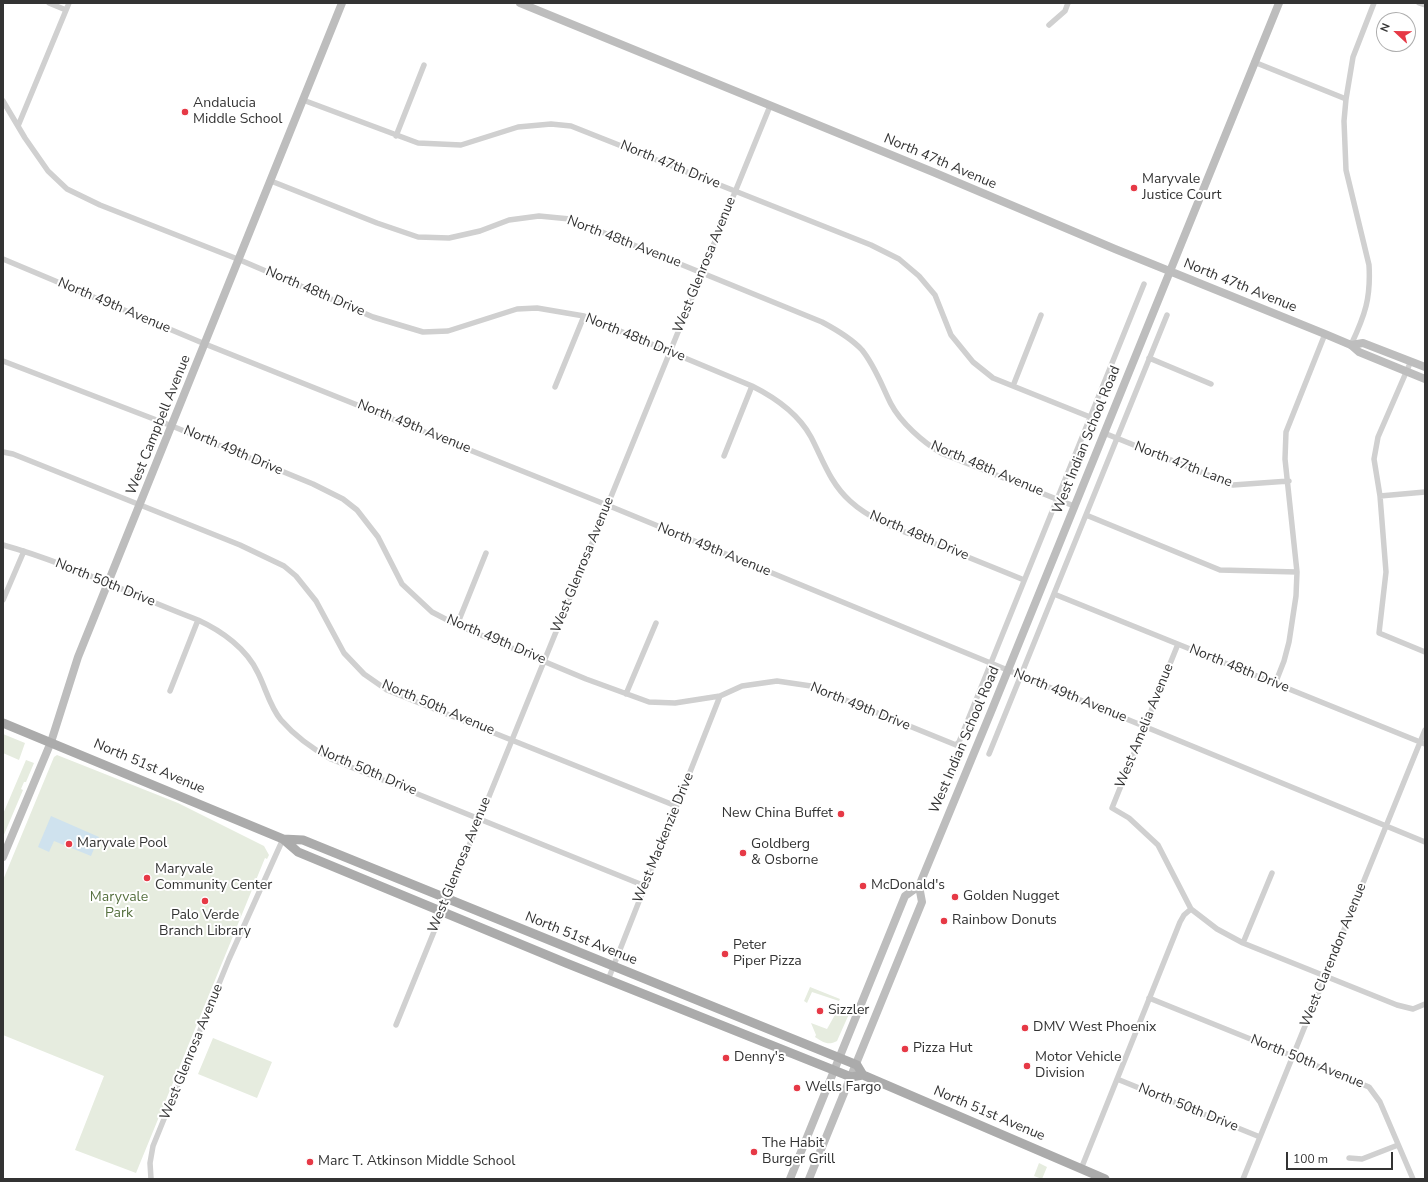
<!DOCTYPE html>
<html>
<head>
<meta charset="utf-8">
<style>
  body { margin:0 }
  #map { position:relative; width:1428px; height:1182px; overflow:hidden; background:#fff; font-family:"Nunito Sans",sans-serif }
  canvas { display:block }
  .frame { position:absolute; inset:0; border:4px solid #333; pointer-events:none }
  .north { position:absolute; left:1376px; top:12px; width:40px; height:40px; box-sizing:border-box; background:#fff; border:1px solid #adadad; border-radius:50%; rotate:292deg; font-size:11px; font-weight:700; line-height:16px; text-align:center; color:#333 }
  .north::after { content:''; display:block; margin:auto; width:14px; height:18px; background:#e63946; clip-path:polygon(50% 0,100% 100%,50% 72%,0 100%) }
  .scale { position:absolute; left:1286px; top:1152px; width:107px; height:18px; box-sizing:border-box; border:2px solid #333; border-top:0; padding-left:5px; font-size:12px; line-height:14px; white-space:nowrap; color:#333; -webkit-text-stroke:3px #fff; paint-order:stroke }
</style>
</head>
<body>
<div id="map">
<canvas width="1428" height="1182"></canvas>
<div class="frame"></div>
<div class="north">N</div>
<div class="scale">100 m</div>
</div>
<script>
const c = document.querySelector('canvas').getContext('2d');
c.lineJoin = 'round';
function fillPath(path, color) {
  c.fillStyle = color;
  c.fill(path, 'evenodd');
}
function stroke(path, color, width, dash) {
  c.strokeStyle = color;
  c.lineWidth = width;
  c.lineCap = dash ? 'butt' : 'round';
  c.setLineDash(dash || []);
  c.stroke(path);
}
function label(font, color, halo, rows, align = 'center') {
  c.font = font + ' "Nunito Sans",sans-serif';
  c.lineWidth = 4;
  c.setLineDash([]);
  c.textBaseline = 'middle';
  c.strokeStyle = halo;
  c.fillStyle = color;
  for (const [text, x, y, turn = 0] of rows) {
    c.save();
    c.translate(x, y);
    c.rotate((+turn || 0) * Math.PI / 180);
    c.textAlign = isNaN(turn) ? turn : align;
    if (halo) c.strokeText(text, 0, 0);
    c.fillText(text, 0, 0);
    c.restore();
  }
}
fillPath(new Path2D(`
  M3,734L25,743L19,760L3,753Z
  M57,755L178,803L264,846L269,855L267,859L265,858L136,1173L75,1150L104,1076L3,1035V880L54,757Z
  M26,760L34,763L26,782H24L21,789L23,790L3,837V814Z
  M810,987L840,999L839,1001L812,992L807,1003L804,1001Z
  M836,1013L849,1014L837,1041C828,1046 823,1042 815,1037L816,1035L811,1023L827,1029Z
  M213,1038L272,1062L257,1098L198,1074Z
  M1039,1163L1047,1167L1042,1179L1034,1176Z`), '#e6ecdf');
fillPath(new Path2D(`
  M51,816L99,837L91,856L54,841L49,852L38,847Z`), '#cfe2ee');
stroke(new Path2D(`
  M49,3L66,10
  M1419,3L1425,5
  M1049,25L1065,11L1068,3
  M1254,62L1346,99
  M303,100L418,143L461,145L518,127L551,124L571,126L871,245L899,259L919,276L935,295L951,335L973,362L993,378L1090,417
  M3,101L25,138L48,171L67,189L100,205L240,260L373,317L423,332L448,331L517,309L537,308L584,316L752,386C776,398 798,413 811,437C823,460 830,483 850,501C873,522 903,531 931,542C962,555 993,567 1024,580
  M18,126L69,3
  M396,136L424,65
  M271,181L377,223L418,237L449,238L480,231L509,220L539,216L570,219L822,322C837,330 851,338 862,350C875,366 882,386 891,404C901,423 923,442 941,453L1074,506
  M3,259L205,344L607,505L1425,842
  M1351,345C1365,315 1371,298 1369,265L1346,170L1344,121L1346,99L1353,57L1374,3
  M1149,358L1211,384
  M3,361L172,426L313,484L343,499L357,510L378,537L402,584L432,612L457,625L586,679L649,702L675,703L720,696L742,686L777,681L811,686L956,745L959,742L1144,284
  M1411,361L1378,437L1374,459L1380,496L1386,572L1379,633L1425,652
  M1013,386L1041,315
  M555,387L584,316
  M1104,433L1233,485L1289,481
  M3,452L13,454L240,545L284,566L296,576L316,601L344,653L364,674L387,690L676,806
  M724,456L752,386
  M1380,496L1425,492
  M1086,515L1220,570L1297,572
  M3,545C68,563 134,596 198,620C222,631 247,649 258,673C266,689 270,707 281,720C295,736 313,749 331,759L645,886
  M1054,594L1425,744
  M3,600L24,551
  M457,625L486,553
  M1178,644L1112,808L1129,818L1158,845L1191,909L1217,929L1243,943L1397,1005L1413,1009L1425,1004
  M1275,684L1284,661L1289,642L1296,596L1297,572L1285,459L1286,432L1325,334
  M170,691L198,620
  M626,694L656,623
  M989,754L1167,315
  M1243,943L1272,873
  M608,980L720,696
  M1149,998L1369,1087L1380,1102L1413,1179
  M396,1025L770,106
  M1117,1079L1260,1137
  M1349,1158L1362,1159L1398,1145
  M1081,1169L1180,922L1184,915L1191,909
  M151,1179L150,1163L153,1146L229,959L283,839
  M1243,1179L1425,730`), '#d0d0d0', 5.5);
stroke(new Path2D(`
  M520,3L933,172L1115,249L1325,334L1351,345L1359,352L1425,379
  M1351,345L1363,343L1425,367
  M3,857L51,742L78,657L342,3
  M790,1179L905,896L919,886L993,707L1279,3
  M809,1179L922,902L919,886`), '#bdbdbd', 8);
stroke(new Path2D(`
  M3,723L283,839L298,852L566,963L851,1077L863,1075L1105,1179
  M283,839L303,840L857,1065L863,1075`), '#ababab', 9);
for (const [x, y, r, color] of [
  [185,112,4,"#e63946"],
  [1134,188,4,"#e63946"],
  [841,814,4,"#e63946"],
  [69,844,4,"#e63946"],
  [743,853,4,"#e63946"],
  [147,878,4,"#e63946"],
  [863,886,4,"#e63946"],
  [955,897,4,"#e63946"],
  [205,901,4,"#e63946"],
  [944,921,4,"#e63946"],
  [725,954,4,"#e63946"],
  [820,1011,4,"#e63946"],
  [1025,1028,4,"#e63946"],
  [905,1049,4,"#e63946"],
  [726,1058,4,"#e63946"],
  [1027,1066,4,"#e63946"],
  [797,1088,4,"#e63946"],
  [754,1152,4,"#e63946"],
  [310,1162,4,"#e63946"]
]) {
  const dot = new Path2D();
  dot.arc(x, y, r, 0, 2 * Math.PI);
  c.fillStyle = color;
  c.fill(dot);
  stroke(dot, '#fff', 1.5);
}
label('14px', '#333', '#fff', [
  ["Andalucia",193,104],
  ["Middle School",193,120],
  ["Maryvale",1142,180],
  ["Justice Court",1142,196],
  ["New China Buffet",833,814,"right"],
  ["Maryvale Pool",77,844],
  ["Goldberg",751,845],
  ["& Osborne",751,861],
  ["Maryvale",155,870],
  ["Community Center",155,886],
  ["McDonald's",871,886],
  ["Golden Nugget",963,897],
  ["Palo Verde",205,916,"center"],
  ["Branch Library",205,932,"center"],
  ["Rainbow Donuts",952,921],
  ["Peter",733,946],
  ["Piper Pizza",733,962],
  ["Sizzler",828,1011],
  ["DMV West Phoenix",1033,1028],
  ["Pizza Hut",913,1049],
  ["Denny's",734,1058],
  ["Motor Vehicle",1035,1058],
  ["Division",1035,1074],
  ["Wells Fargo",805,1088],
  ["The Habit",762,1144],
  ["Burger Grill",762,1160],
  ["Marc T. Atkinson Middle School",318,1162]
], 'left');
label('14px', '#333', '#fff', [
  ["North 47th Avenue",940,162,23],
  ["North 47th Drive",670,165,22],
  ["North 48th Avenue",624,242,21],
  ["West Glenrosa Avenue",705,265,-68],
  ["North 47th Avenue",1240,286,22],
  ["North 48th Drive",315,292,23],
  ["North 49th Avenue",114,306,23],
  ["North 48th Drive",635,338,22],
  ["West Campbell Avenue",159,425,-68],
  ["North 49th Avenue",414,427,22],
  ["West Indian School Road",1087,440,-68],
  ["North 49th Drive",233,451,23],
  ["North 47th Lane",1183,465,21],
  ["North 48th Avenue",987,469,23],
  ["North 48th Drive",919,536,23],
  ["North 49th Avenue",714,550,22],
  ["West Glenrosa Avenue",583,565,-68],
  ["North 50th Drive",105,583,22],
  ["North 49th Drive",496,640,23],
  ["North 48th Drive",1239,669,22],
  ["North 49th Avenue",1070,696,22],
  ["North 49th Drive",860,707,22],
  ["North 50th Avenue",438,708,23],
  ["West Amelia Avenue",1145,726,-68],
  ["West Indian School Road",965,740,-67],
  ["North 51st Avenue",149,767,23],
  ["North 50th Drive",367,771,23],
  ["West Mackenzie Drive",664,838,-68],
  ["West Glenrosa Avenue",460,865,-68],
  ["North 51st Avenue",581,939,22],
  ["West Clarendon Avenue",1334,955,-68],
  ["West Glenrosa Avenue",192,1052,-68],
  ["North 50th Avenue",1307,1062,22],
  ["North 50th Drive",1188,1108,22],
  ["North 51st Avenue",989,1114,23]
]);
label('14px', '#56703f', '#fff', [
  ["Maryvale",119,898],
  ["Park",119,914]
]);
</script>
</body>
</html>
